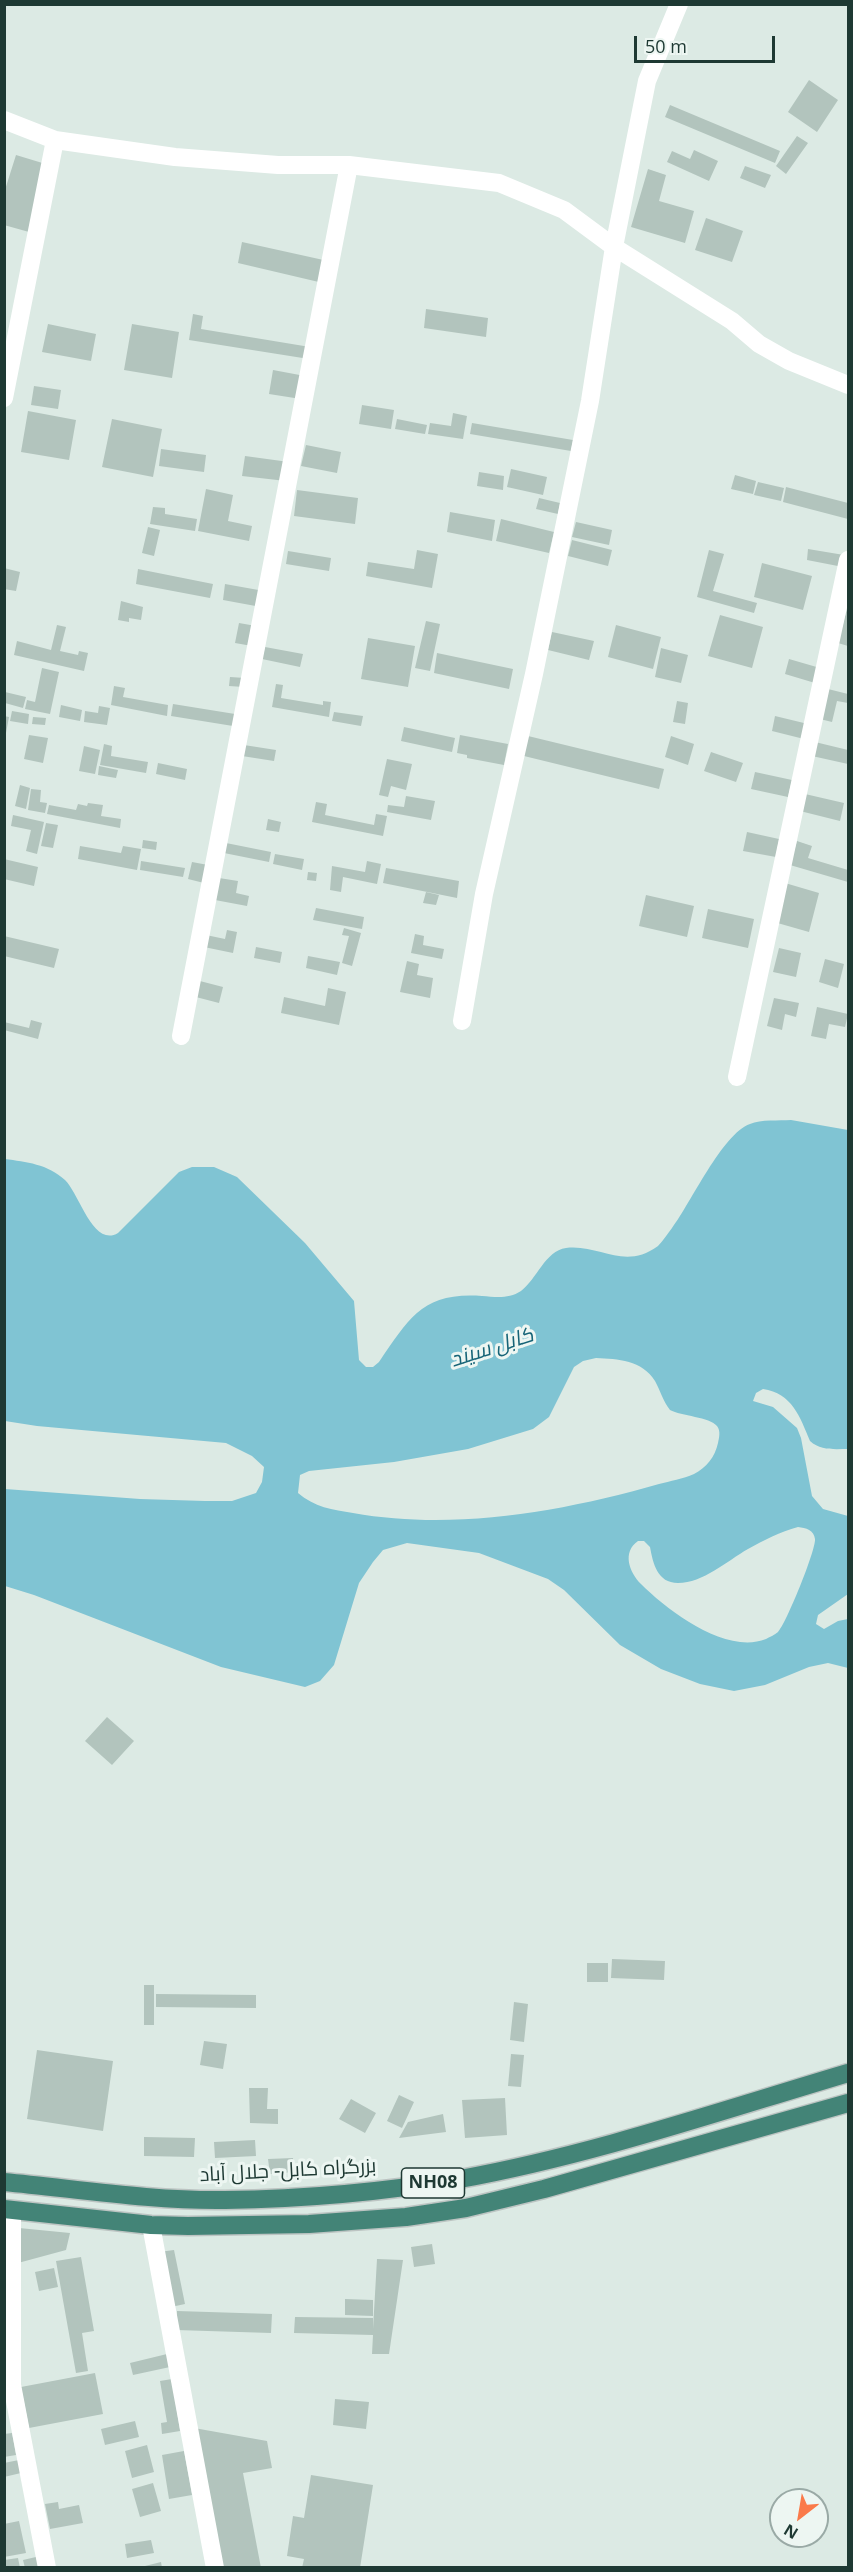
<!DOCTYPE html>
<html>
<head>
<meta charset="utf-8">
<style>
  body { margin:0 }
  #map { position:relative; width:853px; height:2572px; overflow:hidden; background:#dceae4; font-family:"Open Sans",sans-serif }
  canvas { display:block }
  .frame { position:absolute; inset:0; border:6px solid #1e3933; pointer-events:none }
  .north { position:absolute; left:769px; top:2488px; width:60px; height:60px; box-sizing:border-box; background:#edf6f2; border:2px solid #9aaaa6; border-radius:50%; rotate:211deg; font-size:16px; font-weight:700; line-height:24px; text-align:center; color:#1e3933 }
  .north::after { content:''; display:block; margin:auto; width:21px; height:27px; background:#fa7a4a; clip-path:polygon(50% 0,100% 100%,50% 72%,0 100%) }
  .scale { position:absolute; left:634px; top:36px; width:141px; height:27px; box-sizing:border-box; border:3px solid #1e3933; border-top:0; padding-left:8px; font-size:18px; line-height:21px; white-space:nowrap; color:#1e3933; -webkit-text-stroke:4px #edf6f2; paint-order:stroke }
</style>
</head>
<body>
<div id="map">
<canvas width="853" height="2572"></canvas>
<div class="frame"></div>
<div class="north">N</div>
<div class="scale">50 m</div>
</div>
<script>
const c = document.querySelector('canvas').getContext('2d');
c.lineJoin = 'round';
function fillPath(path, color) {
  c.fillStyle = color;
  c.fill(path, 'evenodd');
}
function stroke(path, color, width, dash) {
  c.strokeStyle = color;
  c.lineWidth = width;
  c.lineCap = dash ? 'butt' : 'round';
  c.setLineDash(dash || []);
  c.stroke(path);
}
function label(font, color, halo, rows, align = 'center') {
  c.font = font + ' "Open Sans",Cairo,sans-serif';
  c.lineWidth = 6;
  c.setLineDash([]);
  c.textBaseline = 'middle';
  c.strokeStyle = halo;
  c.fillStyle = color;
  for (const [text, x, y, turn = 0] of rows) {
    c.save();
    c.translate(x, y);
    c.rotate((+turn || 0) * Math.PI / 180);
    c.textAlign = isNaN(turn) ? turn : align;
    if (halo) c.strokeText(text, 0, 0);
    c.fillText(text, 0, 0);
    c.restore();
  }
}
fillPath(new Path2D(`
  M791,1120L848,1130V1449C835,1449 821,1451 810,1441C800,1417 792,1393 763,1389L756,1393L753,1401L773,1407L797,1428L801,1438L812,1496L823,1509L848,1516V1594L818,1615L816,1624L824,1629L838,1621L848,1619V1668L828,1663L809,1667L765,1685L734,1691L700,1684L661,1669L620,1645L564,1590L548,1579L479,1553L407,1543L383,1550L373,1562L359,1583L334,1665L320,1681L305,1687L221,1667L34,1595L5,1586V1489L140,1499L205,1501H232L256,1493L262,1482L264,1467L252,1456L226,1443L37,1426L5,1421V1159C26,1162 48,1164 65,1180C79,1193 93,1248 118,1233L179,1172L192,1167H214L237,1177L305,1243L354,1301L359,1360L366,1367H373L379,1362C410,1317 423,1292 482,1296C496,1297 509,1299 521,1291C537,1279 545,1251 566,1248C600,1244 624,1271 658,1246C663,1241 668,1233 672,1228C691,1203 722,1134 750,1124C761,1119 779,1121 791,1120ZM596,1358C618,1359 642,1360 655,1381C660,1390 663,1401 670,1410C681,1416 710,1417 717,1426C721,1431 719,1438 718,1443C715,1457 706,1468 694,1474C683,1479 670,1481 659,1484C561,1512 453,1531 353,1513C333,1510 314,1507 298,1493L300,1475L309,1471L394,1462L468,1449L533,1429L549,1417L574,1367L583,1361ZM798,1527C806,1528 814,1530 815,1539C816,1550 786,1624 778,1632C775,1635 769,1637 766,1639C726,1655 668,1611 641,1584C629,1572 622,1552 638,1541H644L650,1547C653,1563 657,1583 678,1583C703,1583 727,1561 748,1549C764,1540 780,1532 798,1527Z`), '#80c4d3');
fillPath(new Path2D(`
  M809,80L838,100L817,132L788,112Z
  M670,105L780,151L775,163L665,117Z
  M797,136L808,143L786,174L776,166Z
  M694,150L718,161L709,181L667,162L672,151L690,159Z
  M16,155L49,165L29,232L4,225V193Z
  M745,166L771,175L765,188L740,178Z
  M648,169L666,175L659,201L694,211L685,243L631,227Z
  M706,218L743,231L732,262L695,250Z
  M242,242L328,261L323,283L238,263Z
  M426,309L488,318L486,337L424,328Z
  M193,314L203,316L201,329L310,347L309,359L189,340Z
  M48,324L96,334L91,361L42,352Z
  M132,324L179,332L172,378L124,370Z
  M273,370L305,376L301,399L269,394Z
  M34,386L61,390L58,409L31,405Z
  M362,405L394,410L391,429L359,424Z
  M28,411L76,420L69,460L21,452Z
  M453,413L467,416L463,439L428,434L430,423L451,426Z
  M112,419L162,429L153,477L102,467Z
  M397,419L427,425L425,434L395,429Z
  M472,423L573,440L571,451L470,434Z
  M306,445L341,452L337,473L301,466Z
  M161,449L206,455L204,472L159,466Z
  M245,456L289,462L286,481L242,476Z
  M511,469L547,477L543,495L507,487Z
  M479,472L504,476L503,490L477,486Z
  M735,475L756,481L753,494L731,489Z
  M758,482L784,488L781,501L754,495Z
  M786,487L848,503V519L783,502Z
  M206,489L233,495L228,521L252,526L249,541L198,531Z
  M297,490L358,498L355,524L294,516Z
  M539,498L560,503L558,514L536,509Z
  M153,507L165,508V514L197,519L195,531L150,524Z
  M450,512L495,520L492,541L447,532Z
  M501,519L554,532L549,553L496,541Z
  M576,522L612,530L609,545L572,537Z
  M148,527L160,530L154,556L142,553Z
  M572,540L612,550L608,566L568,556Z
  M808,549L844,555L843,567L807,560Z
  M417,550L438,554L432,588L366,576L368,562L414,569Z
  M709,550L724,554L713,591L757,603L754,613L697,597Z
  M288,551L331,558L329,571L286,564Z
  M762,563L812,576L803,610L754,597Z
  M4,568L20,572L16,591L4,589Z
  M138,569L213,584L210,598L136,584Z
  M225,584L264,591L261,607L223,600Z
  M121,601L143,607L141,620L129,618V622L118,620Z
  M848,605V646L838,643Z
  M720,615L763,627L752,668L708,656Z
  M426,621L440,624L430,671L415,668Z
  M239,623L256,626L252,646L235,643Z
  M57,625L66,627L60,651L78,655L79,651L88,653L84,671L14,655L17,641L51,650Z
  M616,625L661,637L653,669L608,657Z
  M552,632L594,641L589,660L548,650Z
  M368,638L415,646L408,687L361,679Z
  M265,647L303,654L300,667L262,659Z
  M661,648L688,655L681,683L655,677Z
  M437,653L513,669L509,689L434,673Z
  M789,659L820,668L815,683L785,674Z
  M42,668L59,672L50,714L25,709L27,700L35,702Z
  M230,677L245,678L244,687L229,686Z
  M276,684L283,685L281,698L323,705V701L331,702L329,717L272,707Z
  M114,686L125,688L123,697L168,705L167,716L111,705Z
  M828,689L848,694V703L837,701L832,722L820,719Z
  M5,692L26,697L23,708L5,703Z
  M677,701L688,703L685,724L673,722Z
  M173,704L235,714L233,726L171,716Z
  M61,705L82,710L80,721L59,717Z
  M99,706L110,708L107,725L84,722L85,711L98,713Z
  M12,711L29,714L28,724L10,721Z
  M334,712L363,716L361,726L332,721Z
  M4,716L9,717L6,733H4Z
  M775,716L808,724L804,739L772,731Z
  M33,717L46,718L45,725L32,724Z
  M404,727L455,738L452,752L401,741Z
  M29,735L48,738L43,763L24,759Z
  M460,735L508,744L504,765L467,758V755L457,753Z
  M528,736L664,769L659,789L524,756Z
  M671,736L694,744L688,765L665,757Z
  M815,742L848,750V764L812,756Z
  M104,744L112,746L111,756L148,762L146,773L100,765Z
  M244,745L276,750L274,761L242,756Z
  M84,746L100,750L95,774L79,771Z
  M711,752L743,763L736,782L704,771Z
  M387,759L412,764L406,790L391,786L388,797L379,795Z
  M158,763L187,769L185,780L156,774Z
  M99,766L118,770L116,778L98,775Z
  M755,772L792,780L788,797L751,789Z
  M20,785L30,788L26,809L15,806Z
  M31,789L41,790L40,802L47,803L45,813L28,810Z
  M805,794L844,803L840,821L800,811Z
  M406,796L435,801L431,820L387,812L388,805L404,807Z
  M316,802L327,804L325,815L374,825L376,814L387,816L383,836L312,822Z
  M88,803L103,805L101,816L121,819L120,828L47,814L49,805L76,810L78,804L87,806Z
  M13,815L44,822L37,854L26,851L31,830L11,826Z
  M268,819L281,822L279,832L266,830Z
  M46,823L58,825L53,848L41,846Z
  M747,832L779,839L776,857L743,851Z
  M143,840L157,842L156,850L142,848Z
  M797,841L812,846L808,858L848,870V882L790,865Z
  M226,843L271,852L269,862L224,853Z
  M80,846L121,853L123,846L141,849L137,870L78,859Z
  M275,854L304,859L302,870L273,864Z
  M4,859L38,867L34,886L4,879Z
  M141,861L185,868L183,877L140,870Z
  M367,861L381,864L377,884L343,877L341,892L330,890L332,866L365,872Z
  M192,862L208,865L204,883L188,879Z
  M386,868L459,881L457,898L383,883Z
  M308,872L317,873L316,881L307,880Z
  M219,878L238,881L236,893L249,896L247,906L215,900Z
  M785,883L819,893L809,932L774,922Z
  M426,892L439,895L436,905L423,903Z
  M646,895L694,906L687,937L639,926Z
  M316,908L364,917L362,929L313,920Z
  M708,909L754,919L748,948L702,938Z
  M344,928L361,933L352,966L342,963L349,936L342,935Z
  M227,930L237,932L233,953L204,947L206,935L225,939Z
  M415,934L424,936L423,945L444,949L442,959L411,953Z
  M4,936L59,949L54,968L4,956Z
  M256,947L282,952L280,963L254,958Z
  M779,948L801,953L796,977L773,972Z
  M308,956L340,962L337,975L306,968Z
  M825,959L844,964L838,988L819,982Z
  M407,961L419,964L417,975L433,978L430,998L400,992Z
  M196,980L223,987L219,1003L192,996Z
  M328,988L346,992L339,1025L281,1013L284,997L325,1006Z
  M774,998L799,1003L796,1017L785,1014L782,1030L767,1026Z
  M817,1007L848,1014L845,1027L829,1024L826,1039L811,1036Z
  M31,1020L42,1023L38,1039L4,1030V1022L29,1028Z
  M107,1717L134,1741L112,1765L85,1741Z
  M612,1959L665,1961L664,1980L611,1978Z
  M587,1963H608V1982H587Z
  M144,1985H154V2025H144Z
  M156,1994L256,1995V2008L156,2007Z
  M514,2002L528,2004L524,2042L510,2040Z
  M204,2041L227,2044L223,2069L200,2065Z
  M37,2050L113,2061L103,2131L27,2119Z
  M511,2054L524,2055L521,2087L508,2086Z
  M249,2088H268L267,2109H278V2124L250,2123Z
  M399,2095L414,2102L402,2128L387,2121Z
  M505,2098L507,2135L465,2138L462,2100Z
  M351,2099L376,2113L365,2133L339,2119Z
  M443,2114L446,2132L399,2138L408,2122Z
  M144,2137L195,2138L194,2157L144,2156Z
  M255,2140L256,2156L215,2158L214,2142Z
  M293,2158L294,2172L270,2174L268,2159Z
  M19,2228L70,2233L66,2250L18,2263Z
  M432,2244L435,2264L414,2267L411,2247Z
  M174,2250L185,2304L171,2307L159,2252Z
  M81,2257L94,2331L82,2333L88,2371L76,2373L56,2261Z
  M377,2259L403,2260L389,2354H372L373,2335L294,2333L295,2317L373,2318V2329Z
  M54,2268L58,2287L39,2291L35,2272Z
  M345,2299L373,2300V2316L345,2315Z
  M177,2311L272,2314L271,2333L176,2330Z
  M167,2354L170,2367L133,2375L130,2363Z
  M95,2373L103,2414L29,2428L21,2387Z
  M172,2379L180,2431L162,2434L161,2423L167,2422L160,2381Z
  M335,2399L369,2402L366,2429L333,2425Z
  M135,2421L139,2437L105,2445L101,2429Z
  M194,2428L267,2441L272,2468L243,2473L261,2568H222Z
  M12,2433L16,2455L4,2457V2434Z
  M147,2445L154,2472L132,2478L125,2451Z
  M184,2451L192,2495L169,2499L162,2455Z
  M19,2460L21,2473L4,2477V2463Z
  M311,2475L373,2485L360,2568H302L304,2559L287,2556L293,2516L304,2518Z
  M153,2483L161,2511L140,2517L132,2489Z
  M58,2502L59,2509L79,2505L83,2523L50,2529L45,2504Z
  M19,2521L26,2553L4,2557V2524Z
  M151,2540L154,2553L127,2558L125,2544Z
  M36,2557L39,2568H25L23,2560Z
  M18,2558L20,2568H4V2560Z
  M161,2562L162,2568H141V2567Z`), '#b2c4bd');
const trunk = new Path2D(`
  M4,2182C78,2189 152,2201 225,2200C303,2199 383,2192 460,2179C592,2155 720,2111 848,2073
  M4,2209L151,2225L188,2226L309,2224L406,2217L466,2208L544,2189L848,2103`);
stroke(trunk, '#bcc4c2', 21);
stroke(new Path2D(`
  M679,4L647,81L614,247L732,321L759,344L789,361L848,385
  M4,120L55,140L175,157L278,165H349L499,183L564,210L614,247L590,401L534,674L484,894L462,1021
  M4,398L55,140
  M181,1036L349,165
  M737,1077L848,560
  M12,2210V2385L47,2568
  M151,2225L215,2568`), '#fff', 18);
stroke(trunk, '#438477', 18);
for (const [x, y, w] of [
  [433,2183,63]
]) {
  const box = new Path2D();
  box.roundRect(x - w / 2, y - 15, w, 30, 4.5);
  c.fillStyle = '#edf6f2';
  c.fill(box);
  stroke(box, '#1e3933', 1.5);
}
label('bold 18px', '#1e3933', null, [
  ["NH08",433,2183]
]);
label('20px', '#1e3933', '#edf6f2', [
  ["بزرگراه کابل- جلال آباد",288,2171,-3]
]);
label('italic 21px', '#166477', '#edf6f2', [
  ["کابل سيند",492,1348,-18]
]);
</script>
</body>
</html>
